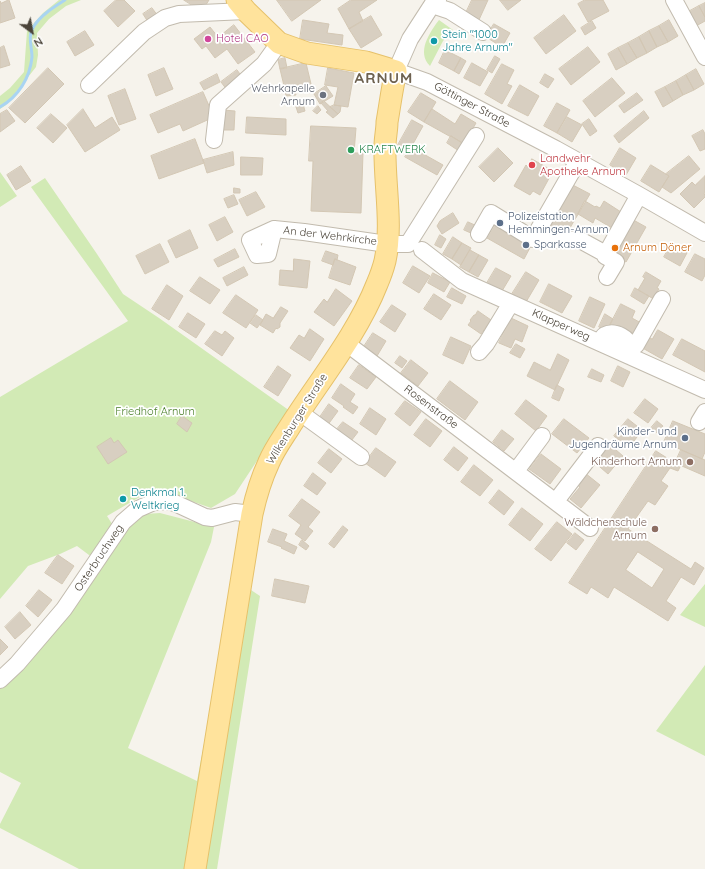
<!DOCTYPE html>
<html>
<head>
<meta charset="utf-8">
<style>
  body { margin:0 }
  #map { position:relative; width:705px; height:869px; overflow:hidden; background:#f6f3ec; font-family:Quicksand,sans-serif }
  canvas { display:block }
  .north { position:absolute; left:12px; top:12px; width:40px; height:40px; -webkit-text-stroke:3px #fff; paint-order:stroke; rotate:148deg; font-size:11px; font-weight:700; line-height:16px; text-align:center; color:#4b4439 }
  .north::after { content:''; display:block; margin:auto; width:14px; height:18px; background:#4b4439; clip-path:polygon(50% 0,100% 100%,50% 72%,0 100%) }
</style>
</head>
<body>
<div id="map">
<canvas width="705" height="869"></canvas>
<div class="north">N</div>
</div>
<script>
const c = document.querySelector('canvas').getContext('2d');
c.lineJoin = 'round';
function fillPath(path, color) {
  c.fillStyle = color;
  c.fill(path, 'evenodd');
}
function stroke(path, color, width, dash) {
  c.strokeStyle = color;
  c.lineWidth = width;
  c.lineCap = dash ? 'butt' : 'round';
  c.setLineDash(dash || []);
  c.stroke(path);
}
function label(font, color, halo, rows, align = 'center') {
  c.font = font + ' Quicksand,sans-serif';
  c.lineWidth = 3.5;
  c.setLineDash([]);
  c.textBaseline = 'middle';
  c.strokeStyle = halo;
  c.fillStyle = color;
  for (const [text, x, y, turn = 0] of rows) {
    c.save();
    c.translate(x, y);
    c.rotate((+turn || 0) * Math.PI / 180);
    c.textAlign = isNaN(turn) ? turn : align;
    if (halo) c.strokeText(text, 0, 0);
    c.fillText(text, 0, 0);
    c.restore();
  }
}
fillPath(new Path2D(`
  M59,0H81L66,6L49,19L37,33L38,55L36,67L6,105L0,109V96L10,88L24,72L27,31L43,13Z
  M439,20L453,30L443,41L430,66C416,52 430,32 439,20Z
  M0,172L17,196L0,207Z
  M45,178L97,254L123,294L159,318L290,411L235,494L211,508L171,494L150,491L107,516L114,527L93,558L77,546L60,554L28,566L0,599V397L128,321L31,187Z
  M160,513L214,527L211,542L128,748L197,781L233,588L251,590L260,596L217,869H79L0,828V824L21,783L0,772V685L131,522L145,514Z
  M705,584V627L680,615Z
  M705,665V756L656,731Z`), '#d2eab5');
stroke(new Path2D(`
  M0,107C18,97 30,78 32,57C32,47 27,35 34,26C41,15 54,7 65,0`), '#a9d4f2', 3);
const building = new Path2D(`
  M9,0L15,18L0,23V1L1,3Z
  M116,0H124L135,11L118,27L104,11Z
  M184,0H209L202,11Z
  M277,0H321L292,21Z
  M351,0H377L359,12L363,21L349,29L338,9Z
  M472,0H488L478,22L465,15Z
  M500,0H521L508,10Z
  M585,0H603L609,11L588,22L578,4Z
  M705,3V17L699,6Z
  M699,6L705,17V21L696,26L688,12Z
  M152,8L158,16L148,22L143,14Z
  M564,15L576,31L546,54L534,38Z
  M371,16L382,35L361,48L349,29Z
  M303,20L329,24L327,33L343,35L342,45L300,39Z
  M669,20L678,36L668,42L659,26Z
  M592,21L596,28L585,35L581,28Z
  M494,24L510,33L502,47L486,37Z
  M234,25L255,52L238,64L227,49L215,58L206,46L202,49L194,39L210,27L218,37Z
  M659,26L668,42L657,47L649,31Z
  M85,31L94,45L75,56L67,42Z
  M649,31L657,47L647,53L639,37Z
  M639,37L647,53L637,58L628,43Z
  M628,43L637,58L627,64L618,48Z
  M4,46L10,65L0,68V48Z
  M588,47L600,62L571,85L559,69Z
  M618,48L627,64L616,70L608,54Z
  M445,50L461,58L454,71L439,63Z
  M495,56L500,59L492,73L487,70Z
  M285,58L287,68L280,69L278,60Z
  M461,58L466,61L459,74L454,71Z
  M306,63L311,84L285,90L280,69Z
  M472,63L488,72L480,86L464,78Z
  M502,64L514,70L507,84L512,86L502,104L485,94Z
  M48,68L64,84L25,123L9,108Z
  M164,68L173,89L156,96L148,75Z
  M328,68L354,73L348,107L334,105L338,87L325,85Z
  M696,69L704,84L694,90L686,75Z
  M237,70L243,78L227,90L221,82Z
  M217,74L220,82L204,90L200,83Z
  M545,74L554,79L548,88L540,83Z
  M686,75L694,90L683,95L676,81Z
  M612,78L625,93L595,117L583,101Z
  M676,81L683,95L673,101L665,87Z
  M520,85L539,96L528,116L508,106Z
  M326,86L333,96L320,104L314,94Z
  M294,87L296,95L286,96L285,90Z
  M665,87L673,101L663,107L655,92Z
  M125,89L136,119L119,125L108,96Z
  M203,92L214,117L183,131L180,124L158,133L150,115Z
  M421,93L436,102L424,122L408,112Z
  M637,93L643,100L624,113L619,106Z
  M324,101L338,114L333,118L326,112L328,111L321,103Z
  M557,103L570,110L557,133L544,126Z
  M303,104L305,111L298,113L296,107Z
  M334,105L341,106L340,112L338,114L330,107Z
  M318,106L321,110L317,114L313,111Z
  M83,109L95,128L112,117L120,130L85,152L67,125Z
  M432,109L455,124L461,114L476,123L464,144L451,136V137L424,122Z
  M7,110L15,121L0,132V114Z
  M223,110L235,111L234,130H222Z
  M644,111L649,118L619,143L614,136Z
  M51,114L67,128L53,143L37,128Z
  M247,117L286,119V135L246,133Z
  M567,117L582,125L572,142L557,133Z
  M589,119L597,131L590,136L582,124Z
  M412,120L423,126L409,151L398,145Z
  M311,126L356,128L354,153H363L361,213L311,211L313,161H309Z
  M703,130L705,134V149L700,151L692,136Z
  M451,136L464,144L459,151L447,143Z
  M195,139L204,163L159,179L151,156Z
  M411,147L443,165L437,175L405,157Z
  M498,148L513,163L494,182L479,167Z
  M620,148L636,158L626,175L610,165Z
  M233,152L234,165L207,173L203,160Z
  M689,156L700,169L671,193L662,187L669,176L666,174Z
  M241,157L263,158L262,175H241Z
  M532,159L553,171L540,195L533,191L530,195L514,186L526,165L528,167Z
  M651,165L669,176L659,192L641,181Z
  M21,166L31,181L16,190L7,175Z
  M705,176V192L704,194L705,195V197L694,208L680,194L692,182L695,185Z
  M569,183L590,194L564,238L544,226Z
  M234,188L240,189V193H234Z
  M256,192L265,207L247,216L239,200Z
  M234,195L238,204L228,208L224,199Z
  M585,201L595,207L596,206L600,208L604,201L621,212L612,228L595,218L593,223L578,214Z
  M453,213L459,223L442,234L437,226L440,221Z
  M225,217L233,232L217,241L209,225Z
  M628,217L646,227L626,262L611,254Z
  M497,221L533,242L524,259L487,238Z
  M468,222L477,226L473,234L464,230Z
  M190,230L198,248L176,258L168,241Z
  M440,235L446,239L441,248L435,245Z
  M453,237L462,243L452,259L443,254Z
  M462,243L471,248L461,265L452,259Z
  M672,243L688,251L680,266L664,257Z
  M160,244L169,262L145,274L136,256Z
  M235,249L239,257L218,267L214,260Z
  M470,250L479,255L469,272L460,267Z
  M326,251L338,255L337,260L335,259L333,265L322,261Z
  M695,254L705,259V275L702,281L685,272Z
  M479,255L488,260L478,277L469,272Z
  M294,259L310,261L307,288L279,285L280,270L293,271Z
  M335,259L356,267L350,285L329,278Z
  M413,266L430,276L419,293L403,283Z
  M244,267L248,275L227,286L223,278Z
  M496,268L511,276L502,291L487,283Z
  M526,272L539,280L526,302L512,294Z
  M646,272L661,281L657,288L659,289L655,295H654L652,298L638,290L645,278L643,277Z
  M433,273L450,282L444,292L428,283Z
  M200,277L220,290L210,304L190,291Z
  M549,284L572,296L562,313L540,302Z
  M167,285L183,296L169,320L152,309Z
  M452,288L466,296L462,304L447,297Z
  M635,288L649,296L644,304L631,296Z
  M336,289L352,301L334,326L314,312L324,299L327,302Z
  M434,294L451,305L441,320L424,309Z
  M236,295L258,310L246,328L223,313Z
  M590,297L605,304L594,328L579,321Z
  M621,304L635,311L632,318L641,323L633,337L610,325Z
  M392,305L406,314L395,332L380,322Z
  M281,307L288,311L280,323V327L277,329L276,328L273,333L260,325L266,314L273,318Z
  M478,311L491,320L481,334L468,325L471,321L470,320L474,315H475Z
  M188,313L205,324L196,338L179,327Z
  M605,314L613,319L607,331L599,327Z
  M256,315L263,320L257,328L250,323Z
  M511,318L528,326L522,342L515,339L511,348L499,343Z
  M310,329L324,339L310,361L290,348L299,335L304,338Z
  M658,330L674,339L662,359L639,346L646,336L652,339Z
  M215,331L222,335L225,331L234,338L222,356L205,344Z
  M373,333L386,341L377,356L363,348Z
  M451,337L471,346L463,364L443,355Z
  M682,339L705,351V372L673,355Z
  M516,344L525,349L520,358L510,353Z
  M558,354L569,360L555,390L527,376L534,362L550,370Z
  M400,356L407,361L402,368L395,363Z
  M411,360L428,373L418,386L401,373Z
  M359,365L376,377L367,389L350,378Z
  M278,366L291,375L278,396L264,387Z
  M618,366L630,372L623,387L611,381Z
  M592,369L604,375L601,382L588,377Z
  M450,381L478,402L465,420L437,399Z
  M341,384L355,394L350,402L358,407L353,414L343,407L344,406L332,398Z
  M557,385L564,389L559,401L552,398Z
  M645,399L658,409L648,423L634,413Z
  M526,400L547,416L536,431L515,414Z
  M405,401L421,412L410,426L395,414Z
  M329,404L338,411L327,426L318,420Z
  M370,408L386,419L376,435L360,424Z
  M182,416L192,423L187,432L177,424Z
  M426,419L442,431L430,447L414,435Z
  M564,419L589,438L577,453L552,434Z
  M628,419L642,430L629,448L614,436Z
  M657,421L663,426L657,433L651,428Z
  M673,421L705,434V452L702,459L664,442Z
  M343,422L358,432L348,445L333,434Z
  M502,430L514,439L504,451L493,442Z
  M111,438L114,443L118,440L127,452L108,464L97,447Z
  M608,443L623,456L608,474L593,461Z
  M454,447L468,458L458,471L444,460Z
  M376,448L396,462L385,477L365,463Z
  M329,449L342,459L331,473L318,463Z
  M681,450L705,460V476L675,463Z
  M656,451L675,463L681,465L678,471L670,468L661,481L668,486L655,505L648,501L628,529L691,569L695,562L704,568L694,585L681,577L666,601L676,608L668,621L614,587L608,598L591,587L587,594L569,583ZM638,552L664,569L652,588L626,570Z
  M541,454L561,469L550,484L529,469Z
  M474,465L493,480L480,496L461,482Z
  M313,473L326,483L317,495L304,486Z
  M585,473L600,485L581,508L570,499L580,487L576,484Z
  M499,490L514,502L504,515L489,503Z
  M302,499L320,512L308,527L313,531L305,541L295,534L301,525L289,516Z
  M522,508L543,524L530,541L509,525Z
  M557,522L572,534L551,561L535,549Z
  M343,526L348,530L334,548L329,544Z
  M273,529L287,534L284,541L297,547L294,554L281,548L282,547L268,542Z
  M575,533L584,540L576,550L567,543Z
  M302,540L309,546L306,550L299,545Z
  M58,555L74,566L62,584L45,573Z
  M275,579L309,586L305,603L272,596Z
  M39,590L52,600L38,617L26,606Z
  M20,612L31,625L15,639L5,627Z
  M0,639L8,647L0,655Z`);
fillPath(building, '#d8cfc1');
stroke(building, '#d3c7b4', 1);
const minor = new Path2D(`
  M438,0L432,5L410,39L396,71L427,82L556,149L639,195L705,233
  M674,0L705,57
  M432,5L450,11L483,32
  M89,85L144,32L165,18L179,14L246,11
  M214,140L218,105L264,64L279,43
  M274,229L268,254L257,255L250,240L274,229L304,232L387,244H408L476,136
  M537,232L552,240H580L602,252
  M479,234L491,213L533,239L578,161
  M422,250L462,281L705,390
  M607,277L616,262L605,256L639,195
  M599,342C601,340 603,336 605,335C614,330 631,338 631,349C631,351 630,353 629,356
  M346,343L590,528
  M631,349L636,345L662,299
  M479,352L486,344L511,303
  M298,413L306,417L361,457
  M699,422L705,412
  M516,471L542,436
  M556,501L598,446
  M0,680L17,664L64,609L123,522L138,509L154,502L169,501L177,504L205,517L212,518L235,512L252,514`);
const major = new Path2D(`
  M195,869L252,514C256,496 261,479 269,462C274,450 282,439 289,428C318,382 357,335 377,284C380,277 383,269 385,261C393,225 384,183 385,146C385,138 387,130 387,122C390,105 392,88 396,71L366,62L307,53L279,43L246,11L237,0`);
stroke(minor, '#c2bbae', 18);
stroke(major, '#e6c16a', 23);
stroke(minor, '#fff', 16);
stroke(major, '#ffe39c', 21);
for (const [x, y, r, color] of [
  [208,39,4,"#d1479c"],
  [434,41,4,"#0f9aa8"],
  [323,95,4,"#6b7280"],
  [351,150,4,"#2e9e5b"],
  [532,165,4,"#e0444e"],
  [500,223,4,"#5c6f8a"],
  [526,245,4,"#5c6f8a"],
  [615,248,4,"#e8710a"],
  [685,438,4,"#5c6f8a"],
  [690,462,4,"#8d6e63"],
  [123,499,4,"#0f9aa8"],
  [655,529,4,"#8d6e63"]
]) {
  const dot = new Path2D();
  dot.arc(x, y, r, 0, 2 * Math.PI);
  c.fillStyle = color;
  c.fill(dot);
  stroke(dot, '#fff', 1.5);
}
label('11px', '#0d838f', '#fff', [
  ["Stein \"1000",442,35],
  ["Jahre Arnum\"",442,48],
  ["Denkmal 1.",131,493],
  ["Weltkrieg",131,506]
], 'left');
label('11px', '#b23c85', '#fff', [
  ["Hotel CAO",216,39]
], 'left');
label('11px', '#5b616d', '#fff', [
  ["Wehrkapelle",315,89],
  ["Arnum",315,102]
], 'right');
label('11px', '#4b4439', '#fff', [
  ["Göttinger Straße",472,105,28],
  ["An der Wehrkirche",330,236,7],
  ["Klapperweg",561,325,24],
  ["Rosenstraße",431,407,37],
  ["Wilkenburger Straße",297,419,-58],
  ["Osterbruchweg",99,558,-56]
]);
label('11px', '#27864d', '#fff', [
  ["KRAFTWERK",359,150]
], 'left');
label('11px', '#be3a42', '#fff', [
  ["Landwehr",540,159],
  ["Apotheke Arnum",540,172]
], 'left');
label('11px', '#4e5e75', '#fff', [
  ["Polizeistation",508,217],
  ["Hemmingen-Arnum",508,230],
  ["Sparkasse",534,245],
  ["Kinder- und",677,432,"right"],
  ["Jugendräume Arnum",677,445,"right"]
], 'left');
label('11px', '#c56008', '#fff', [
  ["Arnum Döner",623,248]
], 'left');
label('11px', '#4a7f2a', '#fff', [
  ["Friedhof Arnum",155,412]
]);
label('11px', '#785e54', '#fff', [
  ["Kinderhort Arnum",682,462],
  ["Wäldchenschule",647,523],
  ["Arnum",647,536]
], 'right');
c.letterSpacing = '1px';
label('bold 15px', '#6e6250', '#fff', [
  ["ARNUM",384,78]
]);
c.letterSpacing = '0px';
</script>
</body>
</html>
